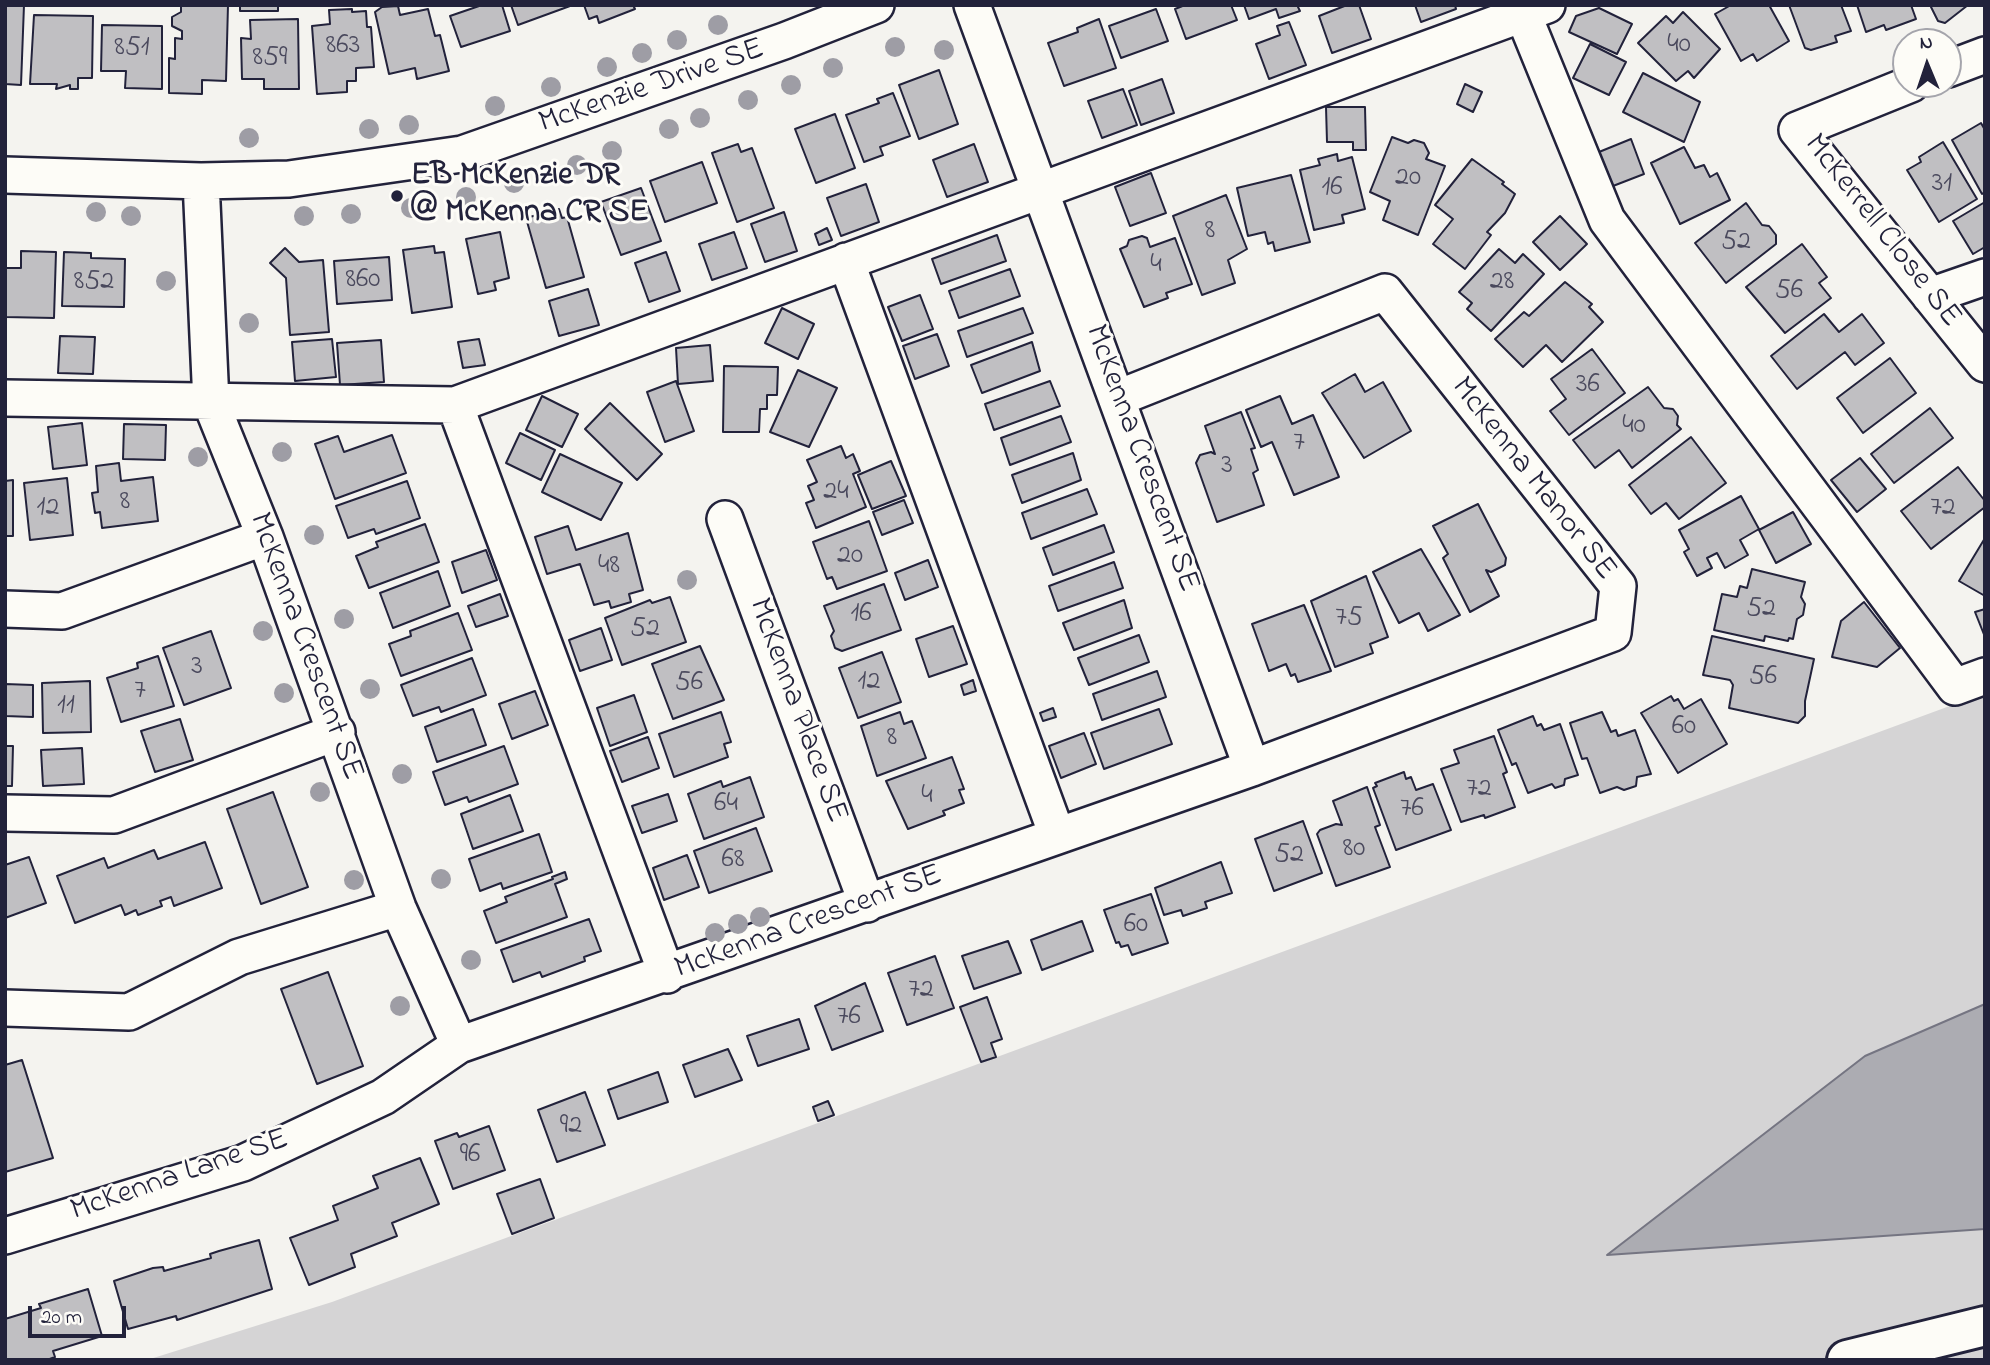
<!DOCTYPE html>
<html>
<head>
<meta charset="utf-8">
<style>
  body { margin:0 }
  #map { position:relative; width:1990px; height:1365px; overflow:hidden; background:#f4f3ef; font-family:"Indie Flower",sans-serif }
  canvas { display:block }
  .frame { position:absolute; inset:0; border:7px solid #22223b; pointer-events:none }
  .north { position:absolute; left:1892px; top:28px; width:70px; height:70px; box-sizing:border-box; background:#fdfcf7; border:2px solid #a5a5ac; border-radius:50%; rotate:358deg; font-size:19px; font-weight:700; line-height:28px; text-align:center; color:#22223b }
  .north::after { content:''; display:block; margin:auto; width:24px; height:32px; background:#22223b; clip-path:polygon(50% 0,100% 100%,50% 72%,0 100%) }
  .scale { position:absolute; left:28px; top:1306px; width:98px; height:32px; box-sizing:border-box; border:4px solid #22223b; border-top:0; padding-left:9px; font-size:21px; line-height:24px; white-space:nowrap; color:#22223b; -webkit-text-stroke:5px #fdfcf7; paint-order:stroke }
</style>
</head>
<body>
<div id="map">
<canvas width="1990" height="1365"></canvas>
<div class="frame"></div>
<div class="north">N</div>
<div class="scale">20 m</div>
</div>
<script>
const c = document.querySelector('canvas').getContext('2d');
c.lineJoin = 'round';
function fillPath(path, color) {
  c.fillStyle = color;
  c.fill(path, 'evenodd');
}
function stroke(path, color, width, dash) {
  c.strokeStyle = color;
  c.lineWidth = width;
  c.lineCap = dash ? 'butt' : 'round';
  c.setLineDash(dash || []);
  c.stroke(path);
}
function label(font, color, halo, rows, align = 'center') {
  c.font = font + ' "Indie Flower",sans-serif';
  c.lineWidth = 6;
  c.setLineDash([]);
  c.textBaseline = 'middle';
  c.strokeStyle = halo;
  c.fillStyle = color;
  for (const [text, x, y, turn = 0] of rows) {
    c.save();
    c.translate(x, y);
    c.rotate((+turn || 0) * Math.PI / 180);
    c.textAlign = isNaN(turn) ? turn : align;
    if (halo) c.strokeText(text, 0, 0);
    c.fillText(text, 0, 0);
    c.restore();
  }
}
fillPath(new Path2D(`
  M1985,693V1360H147L332,1302Z`), '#d5d4d5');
const water = new Path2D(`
  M1985,1004V1229L1607,1255L1865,1056Z`);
fillPath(water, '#acacb2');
stroke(water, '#757582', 2);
const building = new Path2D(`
  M5,5H24L21,85L5,84Z
  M181,5H228L226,81L202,80V94L169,93V58L175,59V38L182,39V31L172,26V17L181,12Z
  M240,5H278V11H240Z
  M482,5H502L510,31L461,47L450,16Z
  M511,5H569L570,6L518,25Z
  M584,5H633L635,9L599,23L597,16L589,19Z
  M1185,5H1231L1237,20L1186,39L1175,9Z
  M1244,5H1297L1300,11L1279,18L1276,9L1249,19Z
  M1347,5H1359L1371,39L1332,53L1319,16Z
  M1415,5H1455L1456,9L1421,22Z
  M1731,5H1769L1789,41L1757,61L1753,54L1741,61L1715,14Z
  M1789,5H1841L1851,31L1835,36L1837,42L1811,50L1805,48Z
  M1857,5H1911L1916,19L1886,30L1884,25L1866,32Z
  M1930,5H1968L1945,23L1938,21Z
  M398,6L400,15L428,9L435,36L440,35L449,71L417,79L415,68L389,74L375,12L382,7Z
  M1599,8L1632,24L1617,54L1569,32L1576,16Z
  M352,9V12L366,11L367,27H371L374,67L356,68V81H347V92L317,94L312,26L330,24L329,10Z
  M1156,9L1168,41L1121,58L1109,26Z
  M1683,12L1720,49L1694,78L1688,71L1676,81L1638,43L1666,16L1673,23Z
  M34,15L93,16L92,78H78V89H70V85L56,89L57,84H30Z
  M298,19L299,89H264V79H242L241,38L251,39L250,20Z
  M1099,19L1116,68L1064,86L1048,43L1078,32L1077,28Z
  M1289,22L1306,65L1269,79L1256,44L1280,35L1277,26Z
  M102,25L162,26V89L125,88L126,71H101Z
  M1590,44L1626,62L1609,95L1573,78Z
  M939,70L958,124L919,139L899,85Z
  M1643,73L1700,102L1684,142L1623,112Z
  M1162,79L1174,113L1141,125L1129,91Z
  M1465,84L1482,92L1473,112L1457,104Z
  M1123,89L1137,125L1102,138L1088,101Z
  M893,93L910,136L880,147L883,155L864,162L846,115L879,103L877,99Z
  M1326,107H1365L1366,150H1353V142H1327Z
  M835,114L855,168L816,183L795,129Z
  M1981,123L1985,130V192L1982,194L1952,140Z
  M1392,137L1408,143L1414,140L1424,143L1429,153L1426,159L1445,166L1418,235L1383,220L1390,201L1370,192Z
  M1631,139L1644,174L1613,186L1599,152Z
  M1943,142L1977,199L1939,222L1907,170L1921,162L1919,157Z
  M738,144L741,152L752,148L774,208L737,222L712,153Z
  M974,144L988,182L947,197L933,160Z
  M1684,147L1695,168L1704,165L1710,177L1717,173L1730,200L1680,224L1651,163Z
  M1337,154L1338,161L1352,157L1365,209L1342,215L1344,223L1314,230L1300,170L1320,165L1318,159Z
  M1472,159L1504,182L1502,184L1515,194L1505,213L1487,232L1491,235L1465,269L1433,244L1453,219L1435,205Z
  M702,162L717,203L665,222L650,181Z
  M1151,173L1166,213L1130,226L1115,187Z
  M1291,175L1310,242L1275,251L1273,242L1268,244L1265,232L1248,236L1237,188Z
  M866,184L879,222L841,236L827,198Z
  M641,188L661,241L621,255L601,202Z
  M1226,195L1247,249L1228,260L1235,283L1202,295L1173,216Z
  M1985,202V247L1973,254L1953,221Z
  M1746,203L1762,225L1769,226L1776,235V244L1726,283L1695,243Z
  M559,209L562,218L567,217L584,277L546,288L526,218Z
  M784,212L797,251L765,262L751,224Z
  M1560,216L1587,244L1560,270L1533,242Z
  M827,228L832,240L819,245L815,234Z
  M500,232L509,278L494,282L496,290L478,294L466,239Z
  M734,232L747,268L712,280L699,244Z
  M997,235L1006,261L941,284L932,259Z
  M1142,236L1147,238L1150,247L1175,238L1192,284L1166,293L1168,298L1144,307L1120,249L1127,246L1129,240Z
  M1802,244L1827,277L1819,283L1831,298L1785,333L1746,287Z
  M434,246L435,253L444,252L452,307L412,313L403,250Z
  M285,248L299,262L323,260L329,332L290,335L286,278L270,263Z
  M1499,249L1515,263L1523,254L1544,274L1491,331L1467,309L1472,303L1459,292Z
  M21,251L56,252L54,318L5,317V268H21Z
  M64,252L91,253V258L125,259L124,307L62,306Z
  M666,252L680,291L649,302L635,263Z
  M389,257L392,300L337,304L334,261Z
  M1010,269L1020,296L959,318L949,291Z
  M1565,282L1592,304L1589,307L1603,322L1562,362L1546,345L1523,367L1495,339L1524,312L1529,316Z
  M588,289L599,325L559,336L549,301Z
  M920,295L933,329L902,341L888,307Z
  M782,308L814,324L798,359L765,343Z
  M1023,308L1033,333L967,357L958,331Z
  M1824,314L1839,332L1862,314L1884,343L1855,365L1845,352L1797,389L1771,356Z
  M937,334L949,366L915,379L903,346Z
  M60,336L95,337L93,374L58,373Z
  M332,339L336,377L295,381L292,342Z
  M479,339L485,365L463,368L458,342Z
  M381,340L384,382L340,385L337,343Z
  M1032,342L1040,371L982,393L971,365Z
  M710,345L713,381L678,384L676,348Z
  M1592,349L1625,393L1569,435L1550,411L1566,399L1551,379Z
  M1890,358L1916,393L1863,433L1837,398Z
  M724,366L778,367L777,395H767V409H760L759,432H723Z
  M798,370L837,388L809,447L770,432Z
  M1355,374L1365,392L1383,382L1411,431L1364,458L1322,393Z
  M676,381L694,431L665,442L647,392Z
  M1050,381L1060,406L994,430L985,404Z
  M1648,387L1664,408L1673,409L1678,416L1677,425L1681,429L1632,468L1619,450L1595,468L1573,440Z
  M542,396L578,414L562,447L526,430Z
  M1280,396L1292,424L1313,415L1339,477L1294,495L1272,442L1261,447L1246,410Z
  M610,403L662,454L637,480L585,429Z
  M1930,408L1953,438L1894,483L1871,454Z
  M1241,412L1255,448L1251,449L1258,470L1253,473L1264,505L1217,522L1196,463L1200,455L1211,452L1215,454L1205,426Z
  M1061,416L1071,442L1010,465L1001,438Z
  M82,423L87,465L53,469L48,427Z
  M124,424L166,425L165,460L123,459Z
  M520,433L555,450L541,480L506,463Z
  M392,435L406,473L335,499L315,444L338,436L344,452Z
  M1691,437L1726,483L1679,519L1666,503L1651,514L1629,485Z
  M841,446L846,458L853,454L860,471L853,474L866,507L816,528L806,503L814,500L808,486L817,482L807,460Z
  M1073,453L1081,480L1022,503L1012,475Z
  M560,454L622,483L601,520L542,492Z
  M1860,458L1886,489L1857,512L1831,480Z
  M891,461L906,496L872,509L858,475Z
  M119,463L121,481L153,477L158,521L102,528L100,512L95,513L92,493L98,492L96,466Z
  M1958,467L1985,501V507L1931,549L1901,511Z
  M67,478L73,535L30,540L24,483Z
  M13,480V536H5V481Z
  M407,481L420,518L376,534L374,529L348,538L336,506Z
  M1087,489L1097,514L1031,539L1022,513Z
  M1741,496L1759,529L1740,540L1748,555L1725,568L1717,553L1707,558L1712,568L1697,576L1684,552L1689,549L1679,530Z
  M904,500L913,523L882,535L873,512Z
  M1478,504L1506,558L1505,565L1491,572L1486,570L1499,596L1470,612L1443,558L1448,554L1433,526Z
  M1793,512L1811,544L1776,563L1759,530Z
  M869,521L887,571L837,589L832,577L827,579L813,542Z
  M425,524L439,562L369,588L356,556L378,547L376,542Z
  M1104,525L1114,552L1053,575L1043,548Z
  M568,526L576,550L628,533L643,590L629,594L631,602L611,608L609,601L594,605L580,564L547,574L535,537Z
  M1985,538V596L1959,581Z
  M1421,549L1460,615L1428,631L1419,613L1399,623L1373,572Z
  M486,550L497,580L462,593L452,562Z
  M928,560L938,587L905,600L895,573Z
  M1114,562L1123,588L1058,611L1049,586Z
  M1752,569L1805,582L1801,597L1805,604L1803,615L1797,619L1793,639L1789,638L1788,641L1765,636L1764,641L1714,630L1722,594L1737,597L1740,586L1747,588Z
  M438,571L450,606L393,628L380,593Z
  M1366,576L1388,637L1370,644L1373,653L1335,667L1311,601Z
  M884,584L901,630L842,651L835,648L831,636L834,631L824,606Z
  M500,594L508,616L476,627L468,606Z
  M670,597L686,642L622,665L605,618L650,600L652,603Z
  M1124,600L1132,628L1074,650L1063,623Z
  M1864,602L1900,648L1877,667L1832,657L1841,621Z
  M1304,605L1331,671L1298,682L1295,674L1291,676L1286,664L1269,671L1252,624Z
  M1985,609V637L1975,612Z
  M458,613L472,650L401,676L389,644L411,636L410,631Z
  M953,626L967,664L929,677L916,639Z
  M601,628L612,660L580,671L569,640Z
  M211,631L231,688L184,705L163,648Z
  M1139,635L1149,662L1089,685L1078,658Z
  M1712,636L1814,659L1805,701V716L1798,723L1729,708L1733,685L1730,680L1703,675Z
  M700,646L724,700L673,719L652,664Z
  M882,652L901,702L858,718L839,668Z
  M158,656L174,706L121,722L107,678L138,668L137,663Z
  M472,658L486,695L441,712L439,707L413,716L401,685Z
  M1157,671L1166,697L1102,720L1093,694Z
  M973,680L976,691L964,695L961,685Z
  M90,681L91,732L43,733L42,683Z
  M5,684L33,685V717L5,716Z
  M535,691L548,725L512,739L499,704Z
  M634,695L647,732L610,746L597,708Z
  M1671,696L1674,701L1678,699L1684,709L1701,699L1727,744L1678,773L1641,713Z
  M1053,708L1056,717L1043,721L1040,713Z
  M473,709L486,745L437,762L425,727Z
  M1159,709L1172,744L1104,769L1091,733Z
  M721,712L731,742L724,744L728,757L674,777L659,734Z
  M900,712L904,724L912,721L926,758L877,776L861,726Z
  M1602,712L1611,732L1616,730L1618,736L1635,730L1651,774L1637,777L1636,786L1624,790L1617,787L1600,793L1587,758L1582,759L1570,723Z
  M1533,716L1537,726L1541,724L1544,730L1560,724L1578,775L1565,779L1564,785L1555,788L1552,784L1528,793L1516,763L1512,765L1498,730Z
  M180,719L193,760L155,772L141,731Z
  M1084,733L1096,764L1061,778L1049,746Z
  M1494,736L1507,772L1503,774L1515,807L1485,818L1484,815L1461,822L1441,769L1459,763L1454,750Z
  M648,737L659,768L622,782L610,751Z
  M5,746H13L12,786H5Z
  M504,746L518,784L469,802L467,797L445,805L433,772Z
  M82,748L84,784L43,786L41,750Z
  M952,757L964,789L959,790L964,803L943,811L945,815L908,829L886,781Z
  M1404,772L1406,779L1411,777L1416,790L1433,784L1451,830L1396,850L1373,788L1377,786L1375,783Z
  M750,777L764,817L704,839L688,794L721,781L723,787Z
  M1367,787L1380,825L1375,827L1390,867L1336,886L1317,834L1320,830L1336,824L1342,825L1333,801Z
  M273,792L308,887L261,904L227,809Z
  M668,794L677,821L642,833L632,806Z
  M510,795L523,831L473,849L461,814Z
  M1303,821L1322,873L1274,891L1255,839Z
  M756,828L772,871L709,893L694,851Z
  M539,834L552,872L503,889L501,883L480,891L469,859Z
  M205,842L222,888L174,906L171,897L160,901L162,906L138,915L136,910L125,915L121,905L75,923L57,876L104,858L108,868L154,850L158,859Z
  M687,855L699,887L664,900L653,868Z
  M29,857L46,903L5,918V865Z
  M1221,862L1232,893L1205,902L1207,908L1183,916L1181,910L1164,915L1155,888Z
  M565,872L567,879L555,884L567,917L496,943L484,911L507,902L505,897L553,879L552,877Z
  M1151,894L1168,943L1132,955L1128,945L1121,947L1119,942L1116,943L1104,910Z
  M589,919L601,951L584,957L585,961L542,977L540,972L513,982L501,950Z
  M1082,921L1093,951L1042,970L1031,940Z
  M1008,941L1021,973L974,989L962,956Z
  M935,956L954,1008L907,1025L888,973Z
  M328,972L363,1066L317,1084L281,989Z
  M865,983L883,1031L832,1050L815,1006Z
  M987,997L1002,1039L991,1043L996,1057L981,1062L960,1007Z
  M799,1019L809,1049L758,1066L747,1036Z
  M728,1049L742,1080L695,1097L683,1065Z
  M22,1060L53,1158L5,1172V1065Z
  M658,1072L668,1102L618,1119L608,1090Z
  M585,1092L605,1145L557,1162L538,1110Z
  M828,1101L834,1115L818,1121L813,1107Z
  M489,1126L505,1170L453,1189L435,1141L457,1133L459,1137Z
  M420,1158L439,1204L392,1223L397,1236L351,1254L355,1267L309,1285L290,1238L338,1220L333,1206L378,1188L373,1176Z
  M540,1179L554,1218L512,1234L497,1194Z
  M259,1240L272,1289L177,1320L176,1316L128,1329L114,1281L153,1268L163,1267L164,1271L211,1258L210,1254L219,1251Z
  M88,1289L102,1336L53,1351L55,1357L47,1360H5V1319L41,1308L39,1304Z`);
fillPath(building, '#c0bfc2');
stroke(building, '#22223b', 2);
const minor = new Path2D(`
  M972,5L1252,768
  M1523,14L1607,220L1955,687L1985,676
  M1948,69L1985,55
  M1911,84L1797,130L1985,364
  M5,175L201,181L289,179L462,154L784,41L876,5
  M201,181L211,403L265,537L398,908L459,1045L1252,768L1613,633L1618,586L1385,292L1118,398
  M846,261L1057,835
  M1930,296L1985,277
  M5,398L455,405L1547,5
  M455,405L667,975
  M725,519L867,904
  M5,609L62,611L265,537
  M5,813L114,815L337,732
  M5,1008L129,1012L239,957L398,908
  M5,1236L243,1163L383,1097L459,1045`);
const highway = new Path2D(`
  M1847,1360L1985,1326`);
stroke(minor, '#22223b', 40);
stroke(highway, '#22223b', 44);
stroke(minor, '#fdfcf7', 35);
stroke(highway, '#fdfcf7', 38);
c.fillStyle = '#9e9da5';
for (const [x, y] of [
  [718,25],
  [677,40],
  [895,47],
  [944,50],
  [642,53],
  [607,67],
  [833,68],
  [791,85],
  [551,87],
  [748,100],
  [495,106],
  [700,118],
  [409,125],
  [369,129],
  [669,129],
  [249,138],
  [612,151],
  [577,165],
  [514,183],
  [466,197],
  [411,208],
  [96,212],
  [351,214],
  [131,216],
  [304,216],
  [166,281],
  [249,323],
  [282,452],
  [198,457],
  [314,535],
  [687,580],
  [344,619],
  [263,631],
  [370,689],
  [284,693],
  [402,774],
  [320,792],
  [441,879],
  [354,880],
  [760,917],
  [738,924],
  [715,933],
  [471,960],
  [400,1006]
]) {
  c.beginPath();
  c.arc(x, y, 10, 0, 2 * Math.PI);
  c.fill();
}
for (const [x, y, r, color] of [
  [397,196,7,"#22223b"]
]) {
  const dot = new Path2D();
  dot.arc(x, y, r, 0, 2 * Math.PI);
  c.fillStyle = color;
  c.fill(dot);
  stroke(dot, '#fdfcf7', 2.5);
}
label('28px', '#4a495d', null, [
  ["40",1679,46],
  ["863",343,47],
  ["851",132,49],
  ["859",270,59],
  ["20",1408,179],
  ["31",1942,185],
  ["16",1332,189],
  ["8",1210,232],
  ["52",1736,243],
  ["4",1156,266],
  ["860",363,281],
  ["852",94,283],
  ["28",1502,283],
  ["56",1789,292],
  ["36",1588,386],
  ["40",1634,427],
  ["7",1299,444],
  ["3",1227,467],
  ["24",836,493],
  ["8",125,503],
  ["12",48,509],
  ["72",1943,509],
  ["20",850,557],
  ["48",609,567],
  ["52",1761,610],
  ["16",861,615],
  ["75",1349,619],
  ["52",645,630],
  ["3",197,668],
  ["56",1763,678],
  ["12",869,683],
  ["56",689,684],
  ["7",140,692],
  ["11",66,707],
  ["60",1684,728],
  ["8",892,739],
  ["72",1479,790],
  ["4",927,797],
  ["64",726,805],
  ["76",1412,810],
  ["80",1354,850],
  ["52",1289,856],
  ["68",733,861],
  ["60",1136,926],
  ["72",921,991],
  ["76",849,1018],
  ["92",571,1127],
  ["96",470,1156]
]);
label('32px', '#22223b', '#fdfcf7', [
  ["McKenzie Drive SE",652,88,-19],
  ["McKerrell Close SE",1881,232,52],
  ["McKenna Crescent SE",1140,459,70],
  ["McKenna Manor SE",1532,480,52],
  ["McKenna Crescent SE",304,647,70],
  ["McKenna Place SE",796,711,70],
  ["McKenna Crescent SE",809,924,-20],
  ["McKenna Lane SE",180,1177,-19]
]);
label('bold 32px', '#22223b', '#fdfcf7', [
  ["EB McKenzie DR",411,178],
  ["@ McKenna CR SE",411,215]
], 'left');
</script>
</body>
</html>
